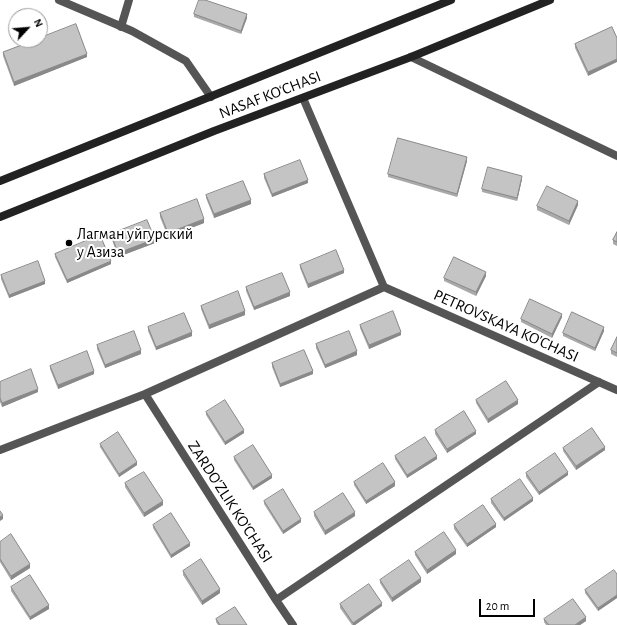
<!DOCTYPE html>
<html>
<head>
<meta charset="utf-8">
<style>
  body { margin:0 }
  #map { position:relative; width:617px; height:625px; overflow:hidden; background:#fff; font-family:"Alegreya Sans",sans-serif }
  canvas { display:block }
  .north { position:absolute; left:8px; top:8px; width:40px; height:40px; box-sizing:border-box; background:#fff; border:1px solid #999; border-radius:50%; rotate:64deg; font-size:11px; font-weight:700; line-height:16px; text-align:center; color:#000 }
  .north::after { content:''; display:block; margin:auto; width:14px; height:18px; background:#000; clip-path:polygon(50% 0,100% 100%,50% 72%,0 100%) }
  .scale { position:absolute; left:479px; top:599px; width:56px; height:18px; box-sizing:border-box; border:2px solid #000; border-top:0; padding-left:5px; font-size:12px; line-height:14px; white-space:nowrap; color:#000; -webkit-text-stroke:3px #fff; paint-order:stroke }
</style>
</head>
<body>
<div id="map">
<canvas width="617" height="625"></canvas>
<div class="north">N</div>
<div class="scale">20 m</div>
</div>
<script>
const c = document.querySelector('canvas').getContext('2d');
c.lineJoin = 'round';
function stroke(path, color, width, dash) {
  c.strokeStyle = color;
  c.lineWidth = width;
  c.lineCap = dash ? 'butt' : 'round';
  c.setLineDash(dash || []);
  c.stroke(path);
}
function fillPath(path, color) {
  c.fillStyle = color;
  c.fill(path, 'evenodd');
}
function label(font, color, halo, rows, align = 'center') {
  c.font = font + ' "Alegreya Sans",sans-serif';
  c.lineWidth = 4;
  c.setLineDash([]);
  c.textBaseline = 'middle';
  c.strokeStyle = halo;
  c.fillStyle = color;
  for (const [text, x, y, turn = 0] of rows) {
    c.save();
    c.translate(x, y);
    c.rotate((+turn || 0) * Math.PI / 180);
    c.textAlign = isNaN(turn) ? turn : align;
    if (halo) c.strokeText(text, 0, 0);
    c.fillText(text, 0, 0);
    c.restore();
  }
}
stroke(new Path2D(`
  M59,0L132,31L186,61L211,97
  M121,27L129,0
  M411,57L617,156
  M303,98L384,287
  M384,287L617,390
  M145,394L276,600L293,625
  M0,450L145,394L384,287
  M276,600L599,382`), '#555', 8);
stroke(new Path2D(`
  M0,181C150,120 301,61 451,0
  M0,217L214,131L411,57L550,0`), '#222', 8);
fillPath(new Path2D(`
  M194,14L247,18L241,34L194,17Z
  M612,27L588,76L575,48V44Z
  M3,52L87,57L14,86L3,56Z
  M467,161L457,197L388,177V174Z
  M264,174L308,183L272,197L264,178Z
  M522,179L517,201L482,192V189Z
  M206,195L251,204L214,218L206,198Z
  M578,205L569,225L537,210V206Z
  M160,213L204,223L168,237L160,217Z
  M617,232V246L613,244V240Z
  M111,234L155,243L118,257L111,237Z
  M55,254L111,264L67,283L55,257Z
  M300,265L344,273L308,288L300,268Z
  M1,275L45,284L9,298L1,279Z
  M486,276L476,296L444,281V278Z
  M246,287L290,296L254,310L246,291Z
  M201,306L245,315L209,329L201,309Z
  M562,317L552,338L521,322V319Z
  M360,325L401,335L369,349L360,328Z
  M148,327L192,336L156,350L148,331Z
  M604,331L595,351L563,336V333Z
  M617,337V357L611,354V350Z
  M316,344L357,355L325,368L316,348Z
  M97,345L141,354L105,368L97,349Z
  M272,363L313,374L280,387L272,367Z
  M50,366L94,374L58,389L50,369Z
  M0,382L38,392L2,407L0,402Z
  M476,400L518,404L488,423L476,403Z
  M206,412L244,433L225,445L206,415Z
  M435,430L476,434L447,453L435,434Z
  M100,444L137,465L119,477L100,447Z
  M563,448L605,450L576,470L563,451Z
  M395,456L437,459L407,478L395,459Z
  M234,457L272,478L253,490L234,460Z
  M526,473L568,475L539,495L526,477Z
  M354,482L395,486L366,504L354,485Z
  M125,483L163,505L144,517L125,487Z
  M491,499L533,501L504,521L491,503Z
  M264,501L301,522L283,534L264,504Z
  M314,512L355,516L325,535L314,516Z
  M153,525L190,546L171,558L153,528Z
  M454,525L496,527L467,547L454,529Z
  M0,542L30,568L11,580L0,562Z
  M415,552L456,554L427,574L415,555Z
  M183,571L220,593L202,605L183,575Z
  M617,574V598L598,611L585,593V590Z
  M380,580L421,582L392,602L380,583Z
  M11,587L49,609L30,620L11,591Z
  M340,604L382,606L355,625H352L340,608Z
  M216,619L247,625H218L216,622Z
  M544,619L586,621L580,625H546L544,622Z`), '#a9a9a9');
fillPath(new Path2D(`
  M247,14V18L241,34V31Z
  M87,54V57L14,86V82Z
  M617,59V62L588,76V72Z
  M467,157V161L457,197V194Z
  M522,176V179L517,201V198Z
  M308,180V183L272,197V194Z
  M251,200V204L214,218V214Z
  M578,201V205L569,225V221Z
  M204,219V223L168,237V233Z
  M155,239V243L118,257V253Z
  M111,261V264L67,283V280Z
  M344,270V273L308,288V284Z
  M486,272V276L476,296V292Z
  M45,281V284L9,298V295Z
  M290,292V296L254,310V307Z
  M245,311V315L209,329V325Z
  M562,314V317L552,338V334Z
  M604,327V331L595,351V348Z
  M192,332V336L156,350V347Z
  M401,332V335L369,349V345Z
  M141,350V354L105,368V365Z
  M357,351V355L325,368V365Z
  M94,371V374L58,389V385Z
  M313,371V374L280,387V384Z
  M38,389V392L2,407V403Z
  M518,400V404L488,423V419Z
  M244,430V433L225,445V442Z
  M476,431V434L447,453V449Z
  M605,447V450L576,470V466Z
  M437,456V459L407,478V475Z
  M137,462V465L119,477V474Z
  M568,472V475L539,495V492Z
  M272,475V478L253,490V487Z
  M395,482V486L366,504V501Z
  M533,498V501L504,521V518Z
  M163,501V505L144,517V513Z
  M355,512V516L325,535V531Z
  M3,515V519L0,521V517Z
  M301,519V522L283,534V531Z
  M496,524V527L467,547V544Z
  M190,543V546L171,558V555Z
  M456,550V554L427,574V570Z
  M30,564V568L11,580V576Z
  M421,578V582L392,602V598Z
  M220,589V593L202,605V601Z
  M617,595V598L598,611V608Z
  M382,603V606L355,625H353V623Z
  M49,605V609L30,620V617Z
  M586,617V621L580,625H575Z`), '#898989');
const building = new Path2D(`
  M199,0H205L247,14L241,31L194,14Z
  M76,24L87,54L14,82L3,52L35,40H40V38Z
  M612,27L617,38V59L588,72L575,44Z
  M398,138L467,157L457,194L388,174Z
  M300,160L308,180L272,194L264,174Z
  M488,167L522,176L517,198L482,189Z
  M243,181L251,200L214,214L206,195Z
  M547,186L578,201L569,221L537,206Z
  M197,199L204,219L168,233L160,213Z
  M147,220L155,239L118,253L111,234Z
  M617,232V242L613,240Z
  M100,235L111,261L67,280L55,254Z
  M336,250L344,270L308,284L300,265Z
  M454,257L486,272L476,292L444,278Z
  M38,261L45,281L9,295L1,275Z
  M282,273L290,292L254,307L246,287Z
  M238,291L245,311L209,325L201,306Z
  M530,299L562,314L552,334L521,319Z
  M393,311L401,332L369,345L360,325Z
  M572,312L604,327L595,348L563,333Z
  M184,313L192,332L156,347L148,327Z
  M134,331L141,350L105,365L97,345Z
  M349,331L357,351L325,365L316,344Z
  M617,337V353L611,350Z
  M304,350L313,371L280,384L272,363Z
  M87,351L94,371L58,385L50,366Z
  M31,369L38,389L2,403L0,398V382Z
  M506,381L518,400L488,419L476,400Z
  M225,400L244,430L225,442L206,412Z
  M464,411L476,431L447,449L435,430Z
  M592,428L605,447L576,466L563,448Z
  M118,432L137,462L119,474L100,444Z
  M425,437L437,456L407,475L395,456Z
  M253,445L272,475L253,487L234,457Z
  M555,453L568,472L539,492L526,473Z
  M383,463L395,482L366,501L354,482Z
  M144,472L163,501L144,513L125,483Z
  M520,479L533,498L504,518L491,499Z
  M283,489L301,519L283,531L264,501Z
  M343,493L355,512L325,531L314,512Z
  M483,505L496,524L467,544L454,525Z
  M0,511L3,515L0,517Z
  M171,513L190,543L171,555L153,525Z
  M444,532L456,550L427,570L415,552Z
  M11,534L30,564L11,576L0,559V542Z
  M201,559L220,589L202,601L183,571Z
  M409,560L421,578L392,598L380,580Z
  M614,570L617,574V595L598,608L585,590Z
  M30,575L49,605L30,617L11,587Z
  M369,584L382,603L353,623L340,604Z
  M573,599L586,617L575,625H549L544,619Z
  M235,607L247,625H220L216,619Z`);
fillPath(building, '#c4c4c4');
stroke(building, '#898989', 1);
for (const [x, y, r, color] of [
  [69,243,4,"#000"]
]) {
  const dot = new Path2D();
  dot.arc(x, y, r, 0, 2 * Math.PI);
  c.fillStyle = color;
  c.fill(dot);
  stroke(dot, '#fff', 1.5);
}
label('16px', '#000', '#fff', [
  ["NASAF KO‘CHASI",270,95,-21],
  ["PETROVSKAYA KO'CHASI",506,326,24],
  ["ZARDO'ZLIK KO'CHASI",230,502,57]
]);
label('16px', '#000', '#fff', [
  ["Лагман уйгурский",77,234],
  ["у Азиза",77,252]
], 'left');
</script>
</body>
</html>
